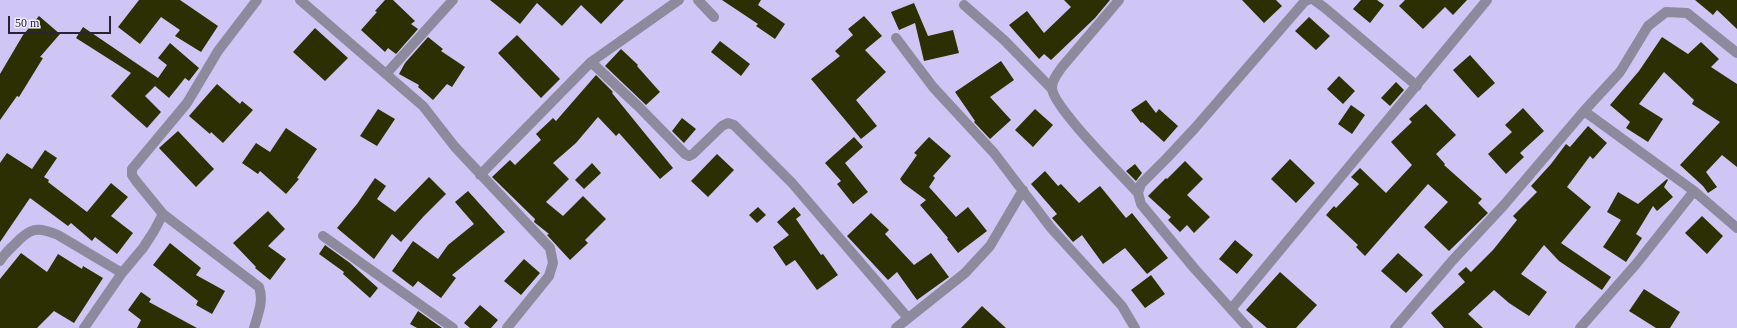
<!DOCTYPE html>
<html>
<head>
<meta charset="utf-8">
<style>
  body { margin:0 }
  #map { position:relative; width:1737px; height:328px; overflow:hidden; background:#cfc6f5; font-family:Georgia,serif }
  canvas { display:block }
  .scale { position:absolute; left:8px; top:16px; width:103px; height:18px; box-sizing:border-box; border:2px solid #282435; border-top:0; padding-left:5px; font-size:12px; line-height:14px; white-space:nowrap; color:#282435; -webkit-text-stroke:3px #efebff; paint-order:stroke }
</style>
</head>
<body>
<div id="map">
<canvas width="1737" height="328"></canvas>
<div class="scale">50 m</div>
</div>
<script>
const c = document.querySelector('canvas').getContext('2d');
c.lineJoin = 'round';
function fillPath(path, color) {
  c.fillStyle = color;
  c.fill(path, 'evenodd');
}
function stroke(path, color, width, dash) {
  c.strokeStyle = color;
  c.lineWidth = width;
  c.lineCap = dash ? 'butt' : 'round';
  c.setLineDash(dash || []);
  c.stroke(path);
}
fillPath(new Path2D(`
  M139,0H180L218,26L201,52L175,36L180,30L161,17L140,44L118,27Z
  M385,0H393L415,21L411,24L418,29L396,54L388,48L385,52L361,30L377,12L375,11Z
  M490,0H624L601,24L581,5L562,26L537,3L520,24Z
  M722,0H761L758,5L785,24L775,39L756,26L758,24Z
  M1064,0H1110L1095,18L1051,60L1044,54L1039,59L1009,25L1027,11L1044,33L1071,7Z
  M1242,0H1276L1282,6L1264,23Z
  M1361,0H1377L1384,5L1370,23L1353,9Z
  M1405,0H1467L1453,15L1445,7L1423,29L1399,6Z
  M1695,0H1737V29L1717,10L1713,15Z
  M914,3L928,36L953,30L959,53L924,61L915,23L899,30L891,12Z
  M39,16L60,34L40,57L43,58L19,97L17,96L0,120V74L23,35Z
  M864,16L882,36L865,50L886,72L856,100L877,126L861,139L811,79L840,56L835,51L853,35L848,29Z
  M1309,17L1330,36L1316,50L1295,31Z
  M83,27L158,78L167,65L158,58L170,43L199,68L189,81L185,78L169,98L155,86L145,96L161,112L147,128L111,96L131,73L76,38Z
  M315,28L348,58L325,81L293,52Z
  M517,35L560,79L541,98L498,53Z
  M428,37L443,49L441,51L465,67L452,87L447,84L433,100L418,87L419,85L399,74L405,63Z
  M1662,37L1688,54L1701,42L1719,59L1711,67L1737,84V167L1722,155L1706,172L1717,187L1708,193L1703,186L1680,165L1720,122L1692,104L1694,100L1664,72L1639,104L1663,119L1648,142L1626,128L1630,122L1610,105L1639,71Z
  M720,41L750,64L741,76L711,52Z
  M621,49L638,65L637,66L660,92L646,105L605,66Z
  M1470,55L1495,83L1478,98L1453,70Z
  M1001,61L1014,80L990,97L1011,120L990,139L974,122L975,121L955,92Z
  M596,75L613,92L612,93L673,168L660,179L619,133L616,136L598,117L576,143L553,163L569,179L546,202L563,216L583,196L606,219L585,240L588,243L570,260L547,235L549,234L534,222L535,219L492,177L510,160L515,165L541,140L536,134L553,118L556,121Z
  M1339,76L1355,91L1343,104L1327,89Z
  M1396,82L1404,90L1390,106L1381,98Z
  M217,84L240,104L242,101L253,110L223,143L211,132L210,134L189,116Z
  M1146,100L1156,113L1159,109L1178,126L1164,142L1142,122L1141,123L1131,110Z
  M1426,104L1456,135L1436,154L1445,164L1444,165L1482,199L1478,203L1488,213L1449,251L1424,227L1448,202L1428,184L1365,256L1356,247L1358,245L1326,215L1334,206L1336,208L1359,184L1351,177L1360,168L1386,193L1412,165L1391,142L1412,122L1409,119Z
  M1351,105L1365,115L1352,134L1338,124Z
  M1523,108L1544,131L1520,153L1524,157L1506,174L1488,154L1512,132L1505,125Z
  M378,109L395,119L377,146L360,136Z
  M1035,109L1053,125L1033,147L1015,130Z
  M682,118L696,129L684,143L672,131Z
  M1588,126L1607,143L1593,159L1590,156L1567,187L1591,207L1561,243L1611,277L1602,290L1559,261L1544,245L1521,274L1547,292L1529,316L1509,303L1494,290L1468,314L1483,328H1444L1431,313L1465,282L1458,274L1466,267L1471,272L1493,250L1517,220L1513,216L1537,192L1531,186L1551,164L1566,144L1570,147Z
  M286,128L317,149L297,178L299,179L286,194L260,171L258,174L242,163L256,143L270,152Z
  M178,131L214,169L196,187L159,148Z
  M854,137L863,147L845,163L868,192L853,204L837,184L841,181L825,163Z
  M929,137L951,156L933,176L935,178L929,187L956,217L968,207L987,231L958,253L947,239L948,238L920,205L926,200L903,183L900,179L917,155L914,153Z
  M45,150L57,158L44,177L49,180L48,182L87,212L111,183L128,197L111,216L133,233L117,254L95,237L92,241L71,223L68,226L30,198L0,242V163L7,153L32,169Z
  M717,154L734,170L708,197L691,181Z
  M1290,159L1315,183L1296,203L1271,179Z
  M1185,161L1203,179L1187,195L1210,217L1194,233L1187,225L1180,232L1168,220L1171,217L1148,196L1166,178L1167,179Z
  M592,163L601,173L584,189L575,180Z
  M1135,164L1142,173L1136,181L1126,171Z
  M1045,171L1058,186L1061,184L1079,203L1100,186L1126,218L1132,213L1168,258L1147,274L1125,248L1103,264L1082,235L1073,242L1052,218L1057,214L1031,184Z
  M429,177L446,194L423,217L401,242L392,234L374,259L337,228L357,204L375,178L386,186L377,199L395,212Z
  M1667,179L1668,180L1664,187L1673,197L1657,211L1653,206L1636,234L1642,238L1626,262L1603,247L1621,220L1607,212L1618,192L1638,204Z
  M468,191L505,232L452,275L456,278L441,298L418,281L413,287L392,271L413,241L438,259L448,245L474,224L455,202Z
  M758,207L766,215L757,223L749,215Z
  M794,207L801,215L796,219L821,255L823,254L838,275L817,290L795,260L786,266L773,247L789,235L777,222Z
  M268,211L285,229L268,246L286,259L270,280L255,268L256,267L233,243Z
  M871,213L889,230L885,234L914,265L931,253L949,277L917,300L897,272L888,280L847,236Z
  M1702,216L1723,236L1707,254L1685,233Z
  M1235,240L1253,255L1237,274L1219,259Z
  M170,243L201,268L196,275L225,291L212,314L196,305L198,301L153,265Z
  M325,245L350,263L378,288L370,298L343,274L344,272L319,254Z
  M21,253L47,272L58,254L82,269L83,266L103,278L74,323L54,311L37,328H0V279Z
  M1398,253L1423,275L1406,293L1381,271Z
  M524,259L540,273L521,295L504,281Z
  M1280,272L1317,305L1296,328H1267L1246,310Z
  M1151,275L1165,294L1145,308L1131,290Z
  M1644,289L1680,312L1670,328H1656L1629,311Z
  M141,292L151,299L149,302L197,328H137L141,320L128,310Z
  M480,305L498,320L491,328H470L464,323Z
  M982,306L1006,328H961Z
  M418,311L442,328H417L410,324Z`), '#2c2f02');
stroke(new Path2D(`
  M300,0L423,106L455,147L550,248L553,263L549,276L507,328
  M698,0L714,17
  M1119,0L1062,67C1058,73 1051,81 1052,89C1055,109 1121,174 1138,193
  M1314,0L1325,8L1417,86
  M964,5L1004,40L1052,89
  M896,38L933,87L994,153L1051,228L1122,306L1135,328
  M591,62L638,106L685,154L689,156L693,154L722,126L728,123L734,125L792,183L908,318
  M386,74L453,0
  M480,175L591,62L679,0
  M1694,191L1737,228
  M323,236L453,328
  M0,261C4,254 10,249 15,244C30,228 37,226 58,235L122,273
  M1232,308L1487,0
  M84,328L122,273L143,248L154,231L163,214
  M254,328C258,314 264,301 259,287L163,214L136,181L132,175V169L187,103L218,51L257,0
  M896,328L965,273L990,246L1023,190
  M1248,328L1194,268L1141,204L1138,193L1141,184L1167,158L1195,128L1305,1L1308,0
  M1395,328L1452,261L1504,205L1584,111L1620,72L1648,26L1666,12L1687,13L1737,53
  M1580,328L1637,263L1694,191L1584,111`), '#8e8a9e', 10);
</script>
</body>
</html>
